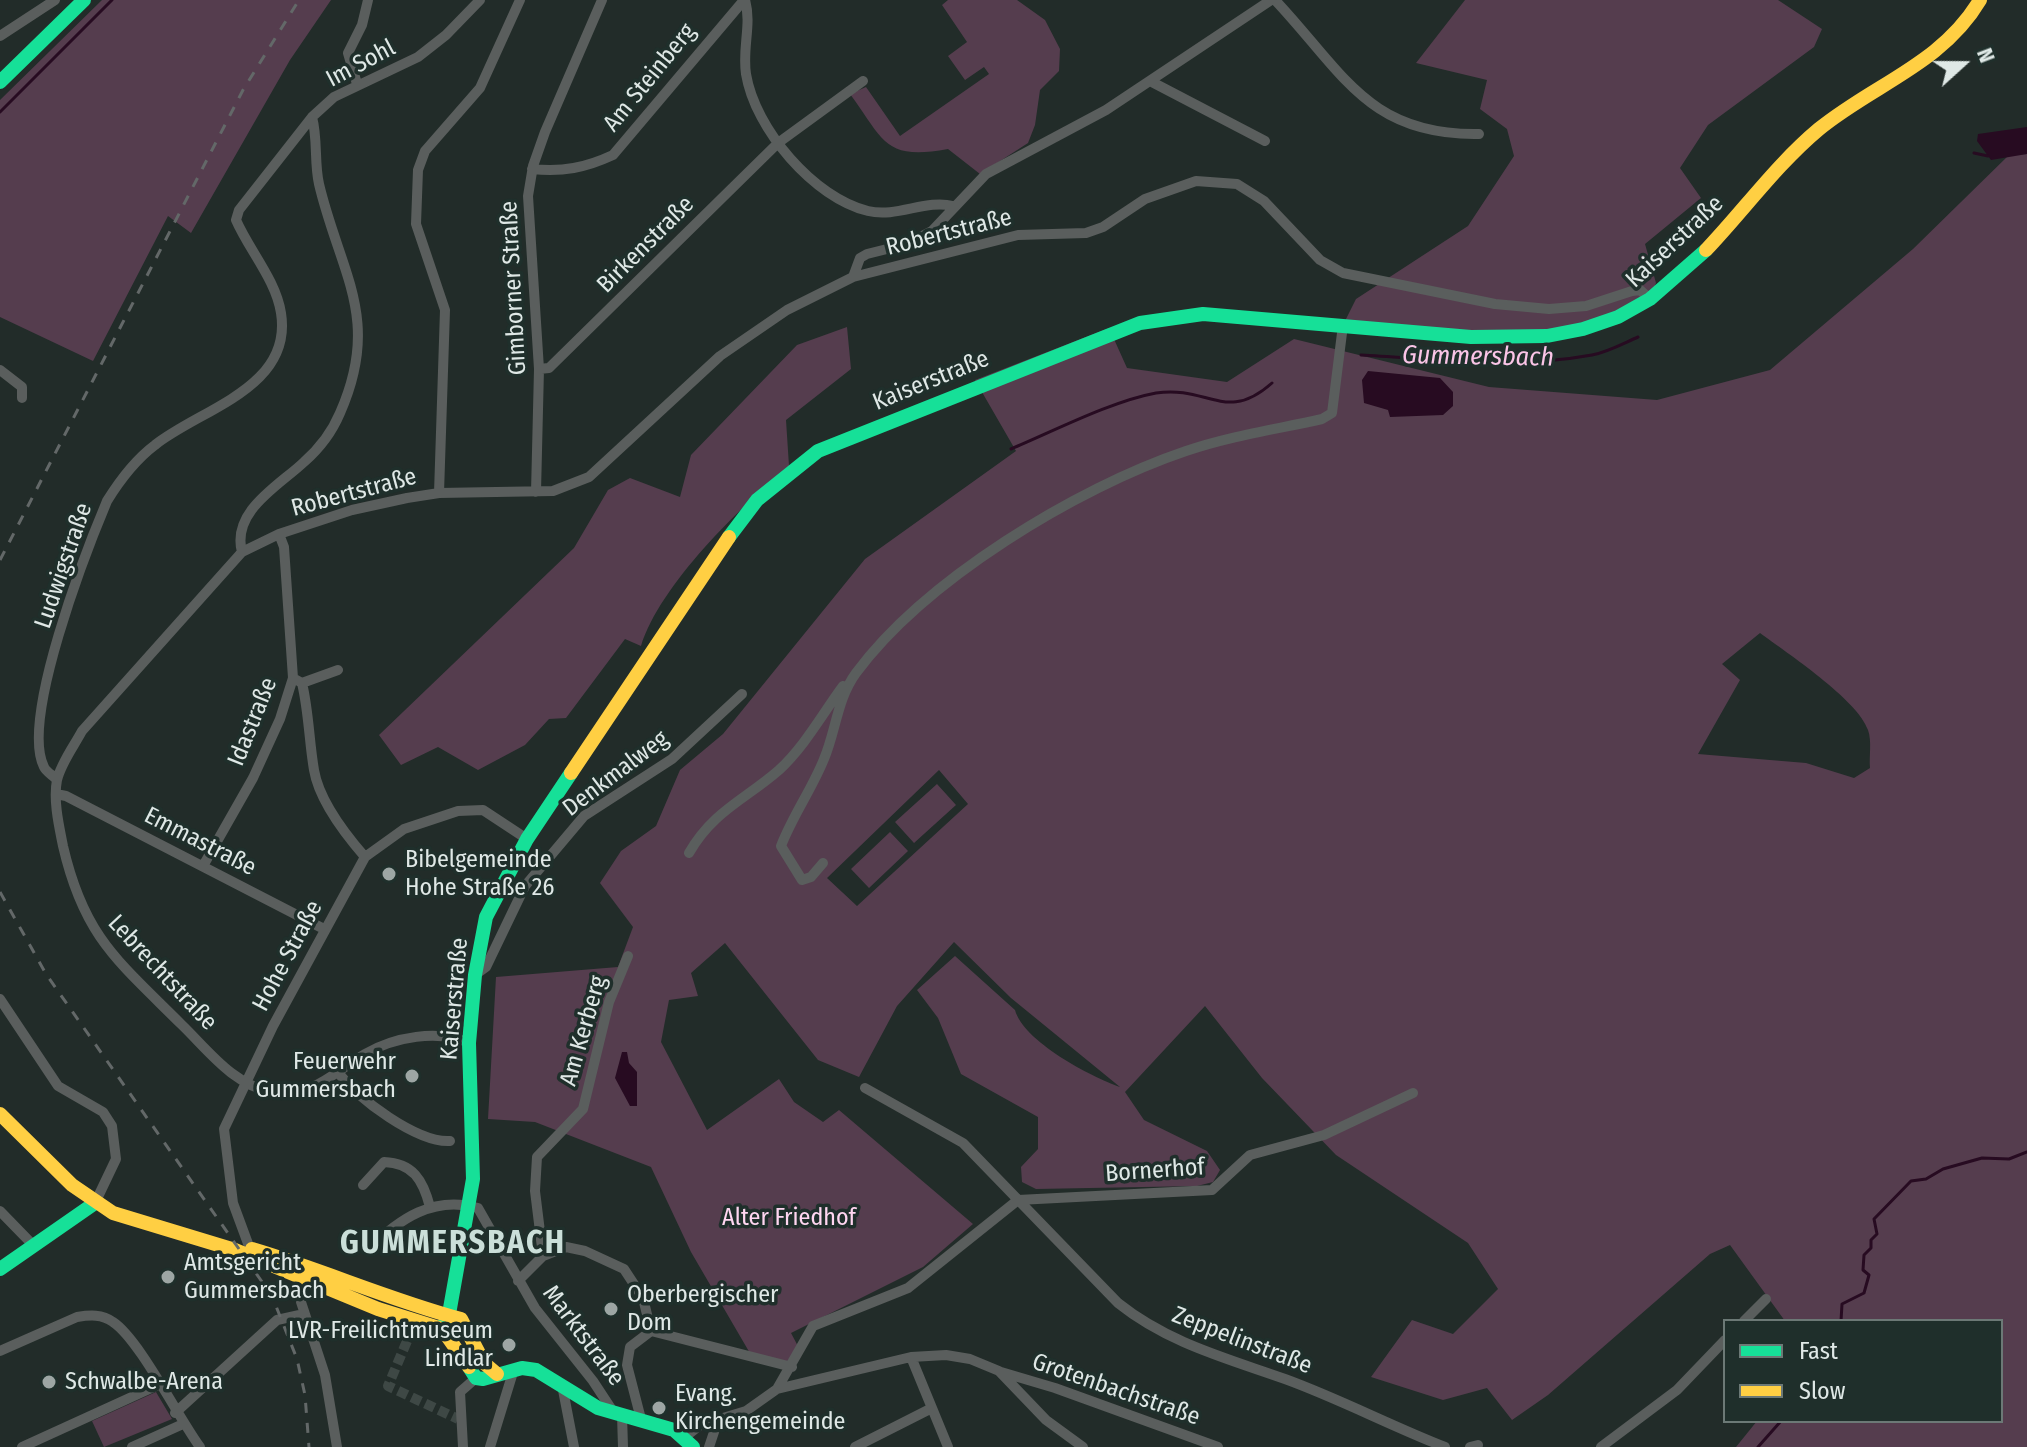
<!DOCTYPE html>
<html>
<head>
<meta charset="utf-8">
<style>
  body { margin:0 }
  #map { position:relative; width:2027px; height:1447px; overflow:hidden; background:#222c29; font-family:"Fira Sans Condensed",sans-serif }
  canvas { display:block }
  .legend { position:absolute; left:1723px; top:1319px; width:280px; height:104px; box-sizing:border-box; background:#1f2f2b; border:2px solid #6c7976; margin:0; padding:10px 14px; list-style:none; font-size:24px; color:#dfe8e6 }
  .legend li { display:flex; align-items:center; gap:16px; height:40px }
  .legend b { width:40px; border:2px solid #6c7976 }
  .north { position:absolute; left:1923px; top:24px; width:80px; height:80px; -webkit-text-stroke:6px #1f2f2b; paint-order:stroke; rotate:69deg; font-size:22px; font-weight:700; line-height:32px; text-align:center; color:#dfe8e6 }
  .north::after { content:''; display:block; margin:auto; width:28px; height:36px; background:#dfe8e6; clip-path:polygon(50% 0,100% 100%,50% 72%,0 100%) }
</style>
</head>
<body>
<div id="map">
<canvas width="2027" height="1447"></canvas>
<ul class="legend">
<li><b style="height:10px;background:#16e098"></b>Fast</li>
<li><b style="height:10px;background:#ffcf43"></b>Slow</li>
</ul>
<div class="north">N</div>
</div>
<script>
const c = document.querySelector('canvas').getContext('2d');
c.lineJoin = 'round';
function fillPath(path, color) {
  c.fillStyle = color;
  c.fill(path, 'evenodd');
}
function stroke(path, color, width, dash) {
  c.strokeStyle = color;
  c.lineWidth = width;
  c.lineCap = dash ? 'butt' : 'round';
  c.setLineDash(dash || []);
  c.stroke(path);
}
function label(font, color, halo, rows, align = 'center') {
  c.font = font + ' "Fira Sans Condensed",sans-serif';
  c.lineWidth = 7;
  c.setLineDash([]);
  c.textBaseline = 'middle';
  c.strokeStyle = halo;
  c.fillStyle = color;
  for (const [text, x, y, turn = 0] of rows) {
    c.save();
    c.translate(x, y);
    c.rotate((+turn || 0) * Math.PI / 180);
    c.textAlign = isNaN(turn) ? turn : align;
    if (halo) c.strokeText(text, 0, 0);
    c.fillText(text, 0, 0);
    c.restore();
  }
}
fillPath(new Path2D(`
  M102,0H331L290,60L191,233L168,216L93,361L0,317V100Z
  M948,0H1017L1045,20L1060,49L1059,71L1040,90L1035,125L1028,143L980,174L948,149C884,161 884,140 850,94L866,87L900,136L989,74L984,67L965,80L948,56L967,42L942,5Z
  M1465,0H1778L1822,29L1814,47L1708,125L1680,168L1701,198L1645,244L1656,283L1650,299L1619,319L1541,336L1343,325L1356,299L1468,226L1514,156L1507,129L1480,109L1487,80L1416,63Z
  M2027,154V1447H1736L1757,1421H2001V1321H1785L1730,1245L1710,1254L1548,1395L1512,1420L1487,1388L1443,1400L1371,1377L1412,1320L1453,1334L1498,1289L1468,1243L1336,1155L1262,1078L1205,1006L1125,1092L1144,1120L1207,1151L1220,1170L1213,1182L1197,1186L1036,1189L1022,1182L1021,1167L1038,1149V1117L961,1074L938,1018L917,990L955,956L1015,1010C1023,1041 1091,1077 1120,1087L1011,998L954,942L897,1006L859,1077L818,1060L725,943L691,973L698,996L669,1000L661,1042L707,1130L779,1079L794,1102L823,1122L839,1110L973,1224L923,1267L791,1333L800,1350L786,1362L751,1355L691,1252L651,1167L535,1122L488,1119L496,977L618,967L633,927L600,883L621,851L656,826L680,770L723,734L865,559L1016,451L975,380L1109,328L1127,368L1227,382L1294,339L1489,387L1657,400L1770,370L1913,249L2009,155ZM1760,633C1787,653 1858,700 1868,730C1872,741 1869,756 1870,768L1854,778L1806,763L1698,754L1740,680L1722,664ZM939,770L968,804L857,906L827,878Z
  M847,327L851,369L786,420L789,466C740,507 660,585 641,646L625,639L566,718L549,719L525,745L478,770L438,747L401,765L379,735L574,548L608,490L630,478L680,497L691,455L797,345Z
  M937,784L956,805L914,843L895,822Z
  M890,832L908,851L869,888L851,869Z
  M156,1392L172,1419L104,1447L92,1421Z`), '#553d4e');
fillPath(new Path2D(`
  M2027,127V154L1991,160L1977,141L1978,134Z
  M1368,371L1440,378L1453,392V406L1443,415L1390,417L1388,410L1364,403L1362,380Z
  M622,1052H627L629,1063L637,1072V1106H630L615,1078Z`), '#270b21');
stroke(new Path2D(`
  M0,112L112,0
  M1974,153L1988,156
  M1361,355C1439,359 1516,369 1592,355C1608,352 1624,343 1638,337
  M1011,449C1054,431 1112,401 1156,393C1208,385 1226,424 1272,383
  M1841,1321L1842,1304L1864,1293L1869,1275L1863,1270L1864,1255L1871,1248V1240L1877,1234L1874,1219L1911,1181L1926,1179L1943,1169L1982,1158L2009,1159L2027,1152
  M1758,1447L1781,1421`), '#270b21', 3);
stroke(new Path2D(`
  M407,1341L388,1386L458,1419`), '#3e4845', 10, [10, 5]);
stroke(new Path2D(`
  M745,0C752,24 742,48 746,74C755,129 814,198 868,211C897,218 926,199 953,206
  M1275,0C1343,72 1368,136 1479,134
  M0,36L55,0
  M1150,81L1265,141
  M357,84L348,53L362,25L368,0
  M532,169C563,172 585,168 613,155L744,0
  M853,277L860,258L867,254L907,244L932,231L986,174L1106,110L1271,0
  M539,369L549,368L778,143L863,81
  M0,370L22,387V398
  M536,492L539,369L528,196L533,166L545,132L602,0
  M439,493L445,310L416,224L418,170L425,151L480,88L520,0
  M242,552C231,511 280,485 304,462C320,448 332,432 340,413C382,318 340,273 319,184C314,162 318,139 312,117
  M293,678L302,683C309,713 309,741 314,770C319,800 345,834 365,857
  M302,683L338,670
  M57,780C54,776 46,772 44,767C20,720 86,551 107,501C120,480 135,460 155,445C200,409 293,388 281,313C276,280 249,250 236,220L239,210L312,117L334,97L418,57L446,35L480,0
  M56,794L66,796L324,929
  M689,853C713,811 746,799 779,770C805,746 823,713 843,686
  M823,863L811,877L802,880L781,846C793,815 812,789 824,759C836,731 837,699 856,673C925,580 1076,488 1186,451C1229,436 1278,429 1322,419L1332,413L1343,325
  M203,866L253,778L280,719L293,678L284,547L279,534
  M475,975L486,967L525,886L584,816L672,759L742,694
  M0,999L58,1086L103,1112L112,1126L116,1159L95,1203
  M469,1043C438,1029 394,1037 365,1054C336,1071 309,1100 272,1092C232,1084 209,1051 181,1024C118,961 84,937 63,846C59,826 53,800 57,780C61,763 74,746 82,731L242,552L279,534L352,510L407,498L439,493L553,491L589,477L720,356L787,310L853,277L1018,235L1086,233L1103,227L1145,199L1196,181L1237,184L1264,201L1320,260L1343,273L1495,304L1549,309L1586,306L1632,291L1640,290L1650,299
  M338,1072C357,1099 418,1143 450,1141
  M865,1088L963,1143L1118,1303C1168,1343 1226,1358 1285,1379C1340,1399 1391,1426 1445,1447
  M363,1185L384,1162C413,1163 423,1180 430,1207
  M0,1211L34,1246
  M250,1249L233,1203L224,1129L273,1026L365,857L404,829L458,811L483,810L527,839
  M369,1249C399,1219 434,1195 478,1208L535,1308L593,1381L614,1413
  M543,1256L566,1247L585,1251L624,1269L643,1298L651,1331
  M304,1279L301,1302L325,1375L337,1447
  M518,1281L543,1256L535,1191L537,1157L583,1109L609,1002L628,956
  M1744,1321L1766,1299
  M0,1351L77,1317C90,1315 102,1314 113,1322C139,1339 178,1417 200,1447
  M911,1357L948,1447
  M1001,1372L1055,1388L1218,1447
  M777,1389L813,1326L908,1288L1018,1200L1212,1190L1250,1155L1324,1135L1413,1093
  M563,1390L574,1447
  M175,1413L277,1320L304,1314
  M622,1415L623,1447
  M641,1419L627,1365L630,1347L651,1331L792,1367
  M685,1437L700,1425L746,1411L777,1389L911,1357L946,1355L970,1359L999,1371L1046,1420L1083,1447
  M22,1447L158,1385
  M132,1447L183,1424
  M463,1447L460,1392L476,1378
  M490,1447L514,1369
  M709,1447L718,1420
  M855,1447L932,1408
  M1470,1447L1478,1445
  M1601,1447L1677,1390L1725,1340`), '#5a5e5d', 10);
stroke(new Path2D(`
  M0,82L84,0
  M729,537L757,500L818,451L1140,323L1203,314L1471,337L1547,336L1583,329L1618,317L1650,299L1706,250
  M0,1269L95,1203
  M442,1329L449,1314L473,1179L469,1043L475,975L486,917L527,839L571,773
  M469,1367L476,1378L483,1379L522,1368L536,1370L598,1408L674,1430L693,1447`), '#16e098', 14);
stroke(new Path2D(`
  M1706,250C1744,210 1777,164 1819,129C1874,84 1942,64 1980,0
  M571,773L729,537
  M0,1114L72,1185L113,1213L235,1250L378,1309L442,1329L469,1367
  M252,1249C323,1270 390,1300 461,1319L484,1363L497,1374`), '#ffcf43', 14);
stroke(new Path2D(`
  M0,560L243,90L299,0
  M0,892L46,974L272,1296L297,1359L305,1395L309,1447`), '#636868', 3, [10, 10]);
for (const [x, y, r, color] of [
  [389,874,8,"#9da6a4"],
  [412,1076,8,"#9da6a4"],
  [168,1277,8,"#9da6a4"],
  [611,1309,8,"#9da6a4"],
  [509,1345,8,"#9da6a4"],
  [49,1382,8,"#9da6a4"],
  [659,1408,8,"#9da6a4"]
]) {
  const dot = new Path2D();
  dot.arc(x, y, r, 0, 2 * Math.PI);
  c.fillStyle = color;
  c.fill(dot);
  stroke(dot, '#1f2f2b', 3);
}
label('24px', '#dfe8e6', '#1f2f2b', [
  ["Im Sohl",361,64,-28],
  ["Am Steinberg",650,78,-51],
  ["Robertstraße",949,233,-14],
  ["Kaiserstraße",1675,242,-43],
  ["Birkenstraße",646,245,-45],
  ["Gimborner Straße",514,288,-93],
  ["Kaiserstraße",931,381,-22],
  ["Robertstraße",354,493,-15],
  ["Ludwigstraße",64,566,-71],
  ["Idastraße",253,722,-68],
  ["Denkmalweg",616,774,-37],
  ["Emmastraße",200,842,27],
  ["Hohe Straße",288,956,-62],
  ["Lebrechtstraße",162,973,47],
  ["Kaiserstraße",455,999,-85],
  ["Am Kerberg",584,1031,-74],
  ["Bornerhof",1155,1171,-4],
  ["Marktstraße",583,1336,53],
  ["Zeppelinstraße",1242,1341,21],
  ["Grotenbachstraße",1116,1390,19]
]);
label('24px', '#dfe8e6', '#1f2f2b', [
  ["Bibelgemeinde",405,860],
  ["Hohe Straße 26",405,888],
  ["Feuerwehr",396,1062,"right"],
  ["Gummersbach",396,1090,"right"],
  ["Amtsgericht",184,1263],
  ["Gummersbach",184,1291],
  ["Oberbergischer",627,1295],
  ["Dom",627,1323],
  ["LVR-Freilichtmuseum",493,1331,"right"],
  ["Lindlar",493,1359,"right"],
  ["Schwalbe-Arena",65,1382],
  ["Evang.",675,1394],
  ["Kirchengemeinde",675,1422]
], 'left');
label('24px', '#ffd6f1', '#1f2f2b', [
  ["Alter Friedhof",789,1218]
]);
label('italic 26px', '#fac5e7', '#1f2f2b', [
  ["Gummersbach",1478,357,1]
]);
c.letterSpacing = '2px';
label('bold 32px', '#cbdfd9', '#1f2f2b', [
  ["GUMMERSBACH",453,1244]
]);
c.letterSpacing = '0px';
</script>
</body>
</html>
